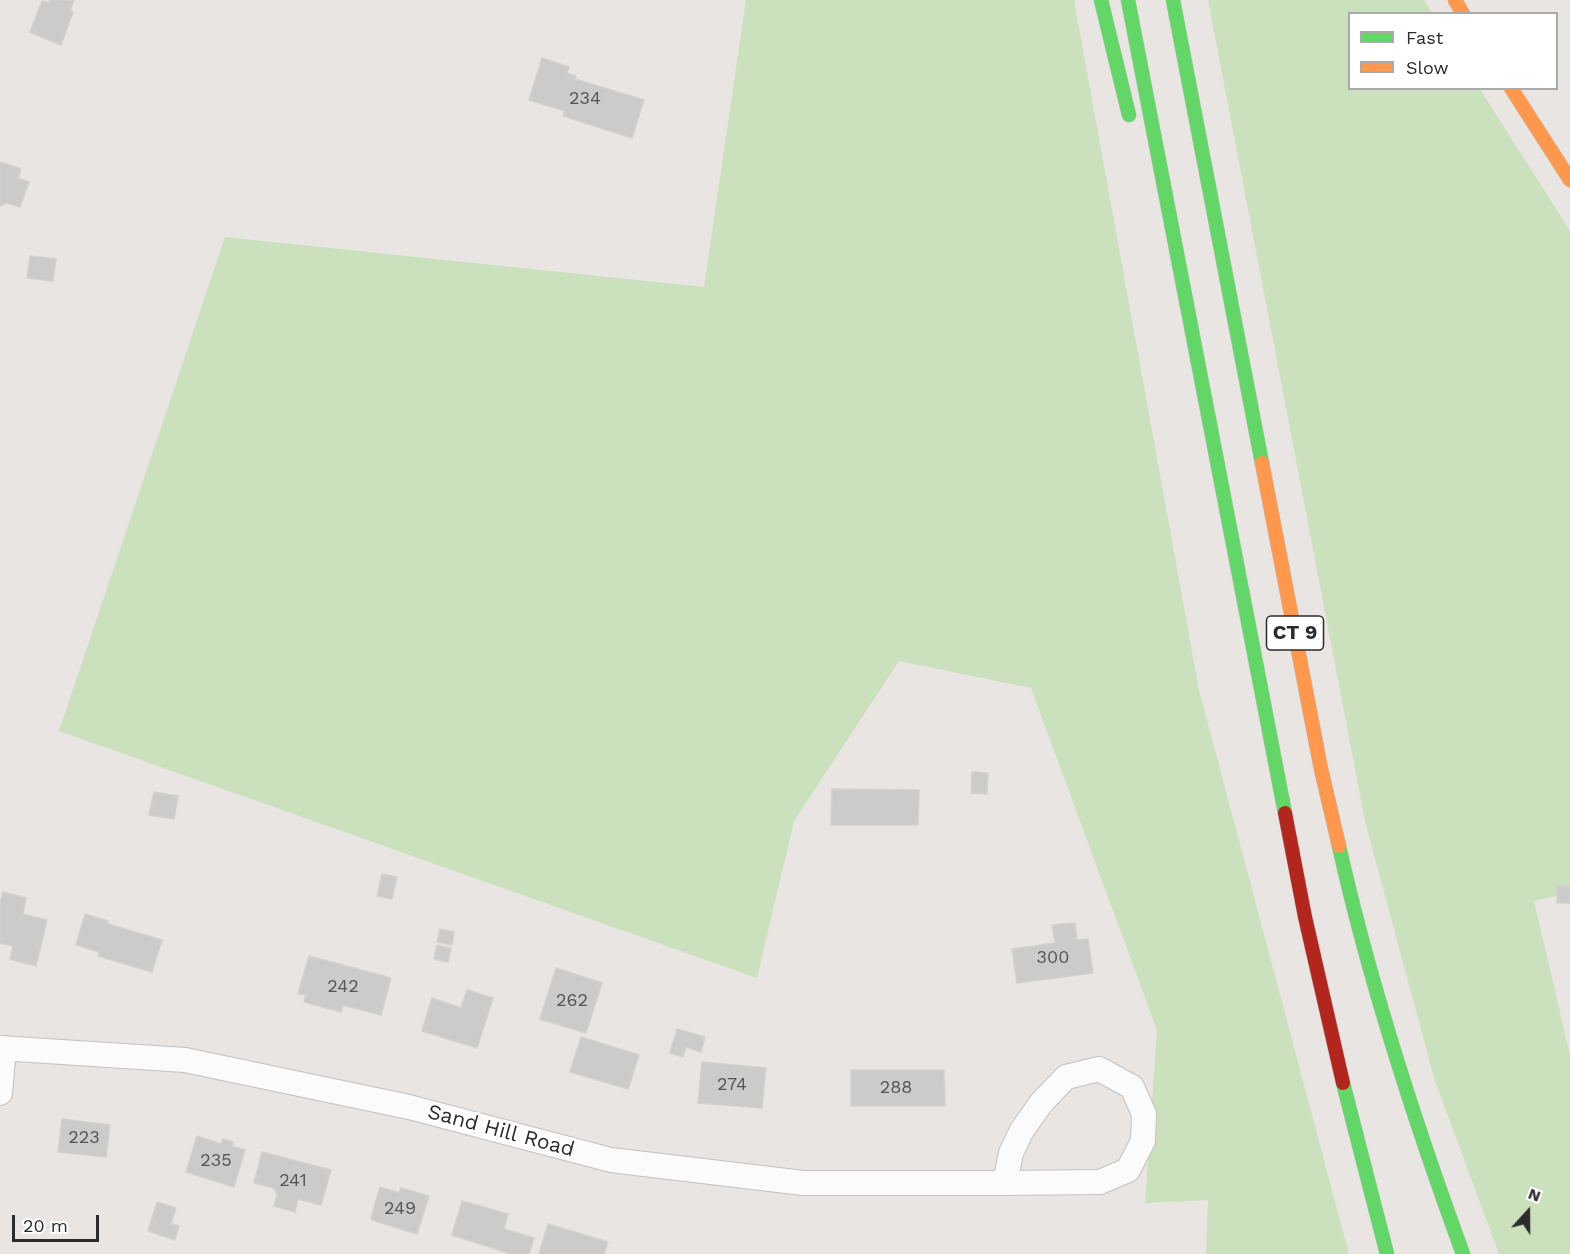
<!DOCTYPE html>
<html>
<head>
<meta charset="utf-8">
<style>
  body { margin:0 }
  #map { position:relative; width:1570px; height:1254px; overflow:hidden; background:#e8e5e2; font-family:"Work Sans",sans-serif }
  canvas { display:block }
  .legend { position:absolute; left:1348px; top:12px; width:210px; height:78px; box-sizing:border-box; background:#fff; border:2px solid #aaa; margin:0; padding:8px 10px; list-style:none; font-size:18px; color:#2b2b2b }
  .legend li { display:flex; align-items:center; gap:12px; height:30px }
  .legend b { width:30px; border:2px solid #aaa }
  .north { position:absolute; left:1498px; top:1182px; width:60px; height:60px; -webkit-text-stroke:4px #fff; paint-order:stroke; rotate:21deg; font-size:16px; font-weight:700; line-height:24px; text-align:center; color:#2b2b2b }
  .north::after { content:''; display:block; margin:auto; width:21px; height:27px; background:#2b2b2b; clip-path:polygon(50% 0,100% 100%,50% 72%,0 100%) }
  .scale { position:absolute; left:12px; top:1215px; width:87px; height:27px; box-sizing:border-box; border:3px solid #2b2b2b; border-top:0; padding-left:8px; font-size:18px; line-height:21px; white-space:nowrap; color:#2b2b2b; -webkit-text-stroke:4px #fff; paint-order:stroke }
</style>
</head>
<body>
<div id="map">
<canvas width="1570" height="1254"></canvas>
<ul class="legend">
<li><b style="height:8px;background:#63d668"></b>Fast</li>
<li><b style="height:8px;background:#ff974d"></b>Slow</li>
</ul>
<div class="north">N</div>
<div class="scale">20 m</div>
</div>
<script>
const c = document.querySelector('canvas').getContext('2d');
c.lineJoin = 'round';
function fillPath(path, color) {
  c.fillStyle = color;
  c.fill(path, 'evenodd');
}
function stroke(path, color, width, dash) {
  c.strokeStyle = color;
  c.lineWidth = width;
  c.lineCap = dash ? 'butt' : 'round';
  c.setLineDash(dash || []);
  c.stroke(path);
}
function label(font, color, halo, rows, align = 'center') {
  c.font = font + ' "Work Sans",sans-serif';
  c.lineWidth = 6;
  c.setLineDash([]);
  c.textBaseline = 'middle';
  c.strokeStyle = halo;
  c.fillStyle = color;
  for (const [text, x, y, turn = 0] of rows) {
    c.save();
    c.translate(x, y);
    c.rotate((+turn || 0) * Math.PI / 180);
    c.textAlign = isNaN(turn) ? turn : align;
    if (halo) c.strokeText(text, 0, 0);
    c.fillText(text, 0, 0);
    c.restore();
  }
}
fillPath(new Path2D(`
  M746,0H1074L1199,690L1349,1254H1206L1208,1200L1145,1203L1157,1030L1031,688L899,661L794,821L757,978L59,731L225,237L704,287Z
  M1208,0H1424L1432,13L1350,14V88L1480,89L1570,231V893L1534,901L1570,1055V1254H1499L1434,1078L1365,821Z`), '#cbe1be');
const building = new Path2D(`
  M50,0H74L70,11L73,12L61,45L30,32L42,1L49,3Z
  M542,58L569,67L567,73L576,76L575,79L644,100L632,138L563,116L565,111L529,100Z
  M0,162L21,169L18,178L29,182L20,207L7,203L0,206Z
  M30,256L56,259L53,281L27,278Z
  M972,772L988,773L987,794L971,793Z
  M832,789L919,790L918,825H831Z
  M154,792L178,796L174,819L149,815Z
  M382,874L397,877L392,899L377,896Z
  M1557,886H1570V903H1557Z
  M3,892L26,898L23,914L47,920L36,966L10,959L13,946L0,943V903Z
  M85,914L108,921V924L162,940L152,972L98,956L99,952L76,945Z
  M1075,923L1077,940L1088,939L1093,973L1017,983L1012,949L1055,943L1052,925Z
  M440,929L454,932L452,945L437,942Z
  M437,945L451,948L448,962L434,959Z
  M309,956L391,978L381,1015L343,1005L341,1012L304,1002L306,995L298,994Z
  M556,968L602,983L586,1033L540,1019Z
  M467,990L493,998L477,1048L422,1031L432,998L461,1008Z
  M677,1029L705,1037L701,1052L686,1047L683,1057L670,1053Z
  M581,1037L639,1055L628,1089L570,1072Z
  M702,1062L766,1068L762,1108L698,1103Z
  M851,1070H944L945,1106H851Z
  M62,1119L110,1125L106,1157L58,1152Z
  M197,1136L221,1144L223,1139L233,1142L232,1146L245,1150L234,1187L186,1172Z
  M262,1152L331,1170L321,1205L298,1199L295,1212L274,1206L277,1195L274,1188L254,1183Z
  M380,1187L399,1193L401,1188L429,1196L417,1234L372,1220L371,1218Z
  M462,1201L508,1214L504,1229L534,1238L529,1254H511L452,1235Z
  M157,1202L176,1208L171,1224L179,1226L175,1240L148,1231Z
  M548,1224L608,1242L604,1254H539Z`);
fillPath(building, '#cdcbc9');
stroke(building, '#d3d1ce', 1.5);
const street = new Path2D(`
  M0,1048L185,1060L409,1107L611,1160L803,1183H1005
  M1099,1069L1132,1087L1144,1114L1143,1141L1128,1170L1100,1182L1005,1183L1011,1153L1022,1130L1042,1102L1066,1077Z
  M0,1093L4,1048`);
const fast = new Path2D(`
  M1101,0L1129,115
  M1128,0L1285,813
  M1173,0L1262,463
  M1339,846C1370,985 1414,1120 1463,1254
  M1343,1083L1387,1254`);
const slow = new Path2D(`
  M1455,0L1463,14
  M1511,88L1570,180
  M1262,463L1321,769L1339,846`);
const jam = new Path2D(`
  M1285,813L1305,917L1343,1083`);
stroke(street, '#c2c1c1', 26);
stroke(fast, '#c2c1c1', 15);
stroke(slow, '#c2c1c1', 15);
stroke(jam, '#c2c1c1', 15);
stroke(street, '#fcfbfb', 24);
stroke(fast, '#63d668', 14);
stroke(slow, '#ff974d', 14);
stroke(jam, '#b3261e', 14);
label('18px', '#555554', null, [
  ["234",585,99],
  ["300",1053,958],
  ["242",343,987],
  ["262",572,1001],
  ["274",732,1085],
  ["288",896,1088],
  ["223",84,1138],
  ["235",216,1161],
  ["241",293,1181],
  ["249",400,1209]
]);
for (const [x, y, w] of [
  [1295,633,57]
]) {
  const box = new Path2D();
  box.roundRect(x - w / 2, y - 17, w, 34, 4.5);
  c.fillStyle = '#fff';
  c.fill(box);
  stroke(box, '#2b2b2b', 1.5);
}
label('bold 20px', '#2b2b2b', null, [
  ["CT 9",1295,633]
]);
label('21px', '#2b2b2b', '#fff', [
  ["Sand Hill Road",501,1131,15]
]);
</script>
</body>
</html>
